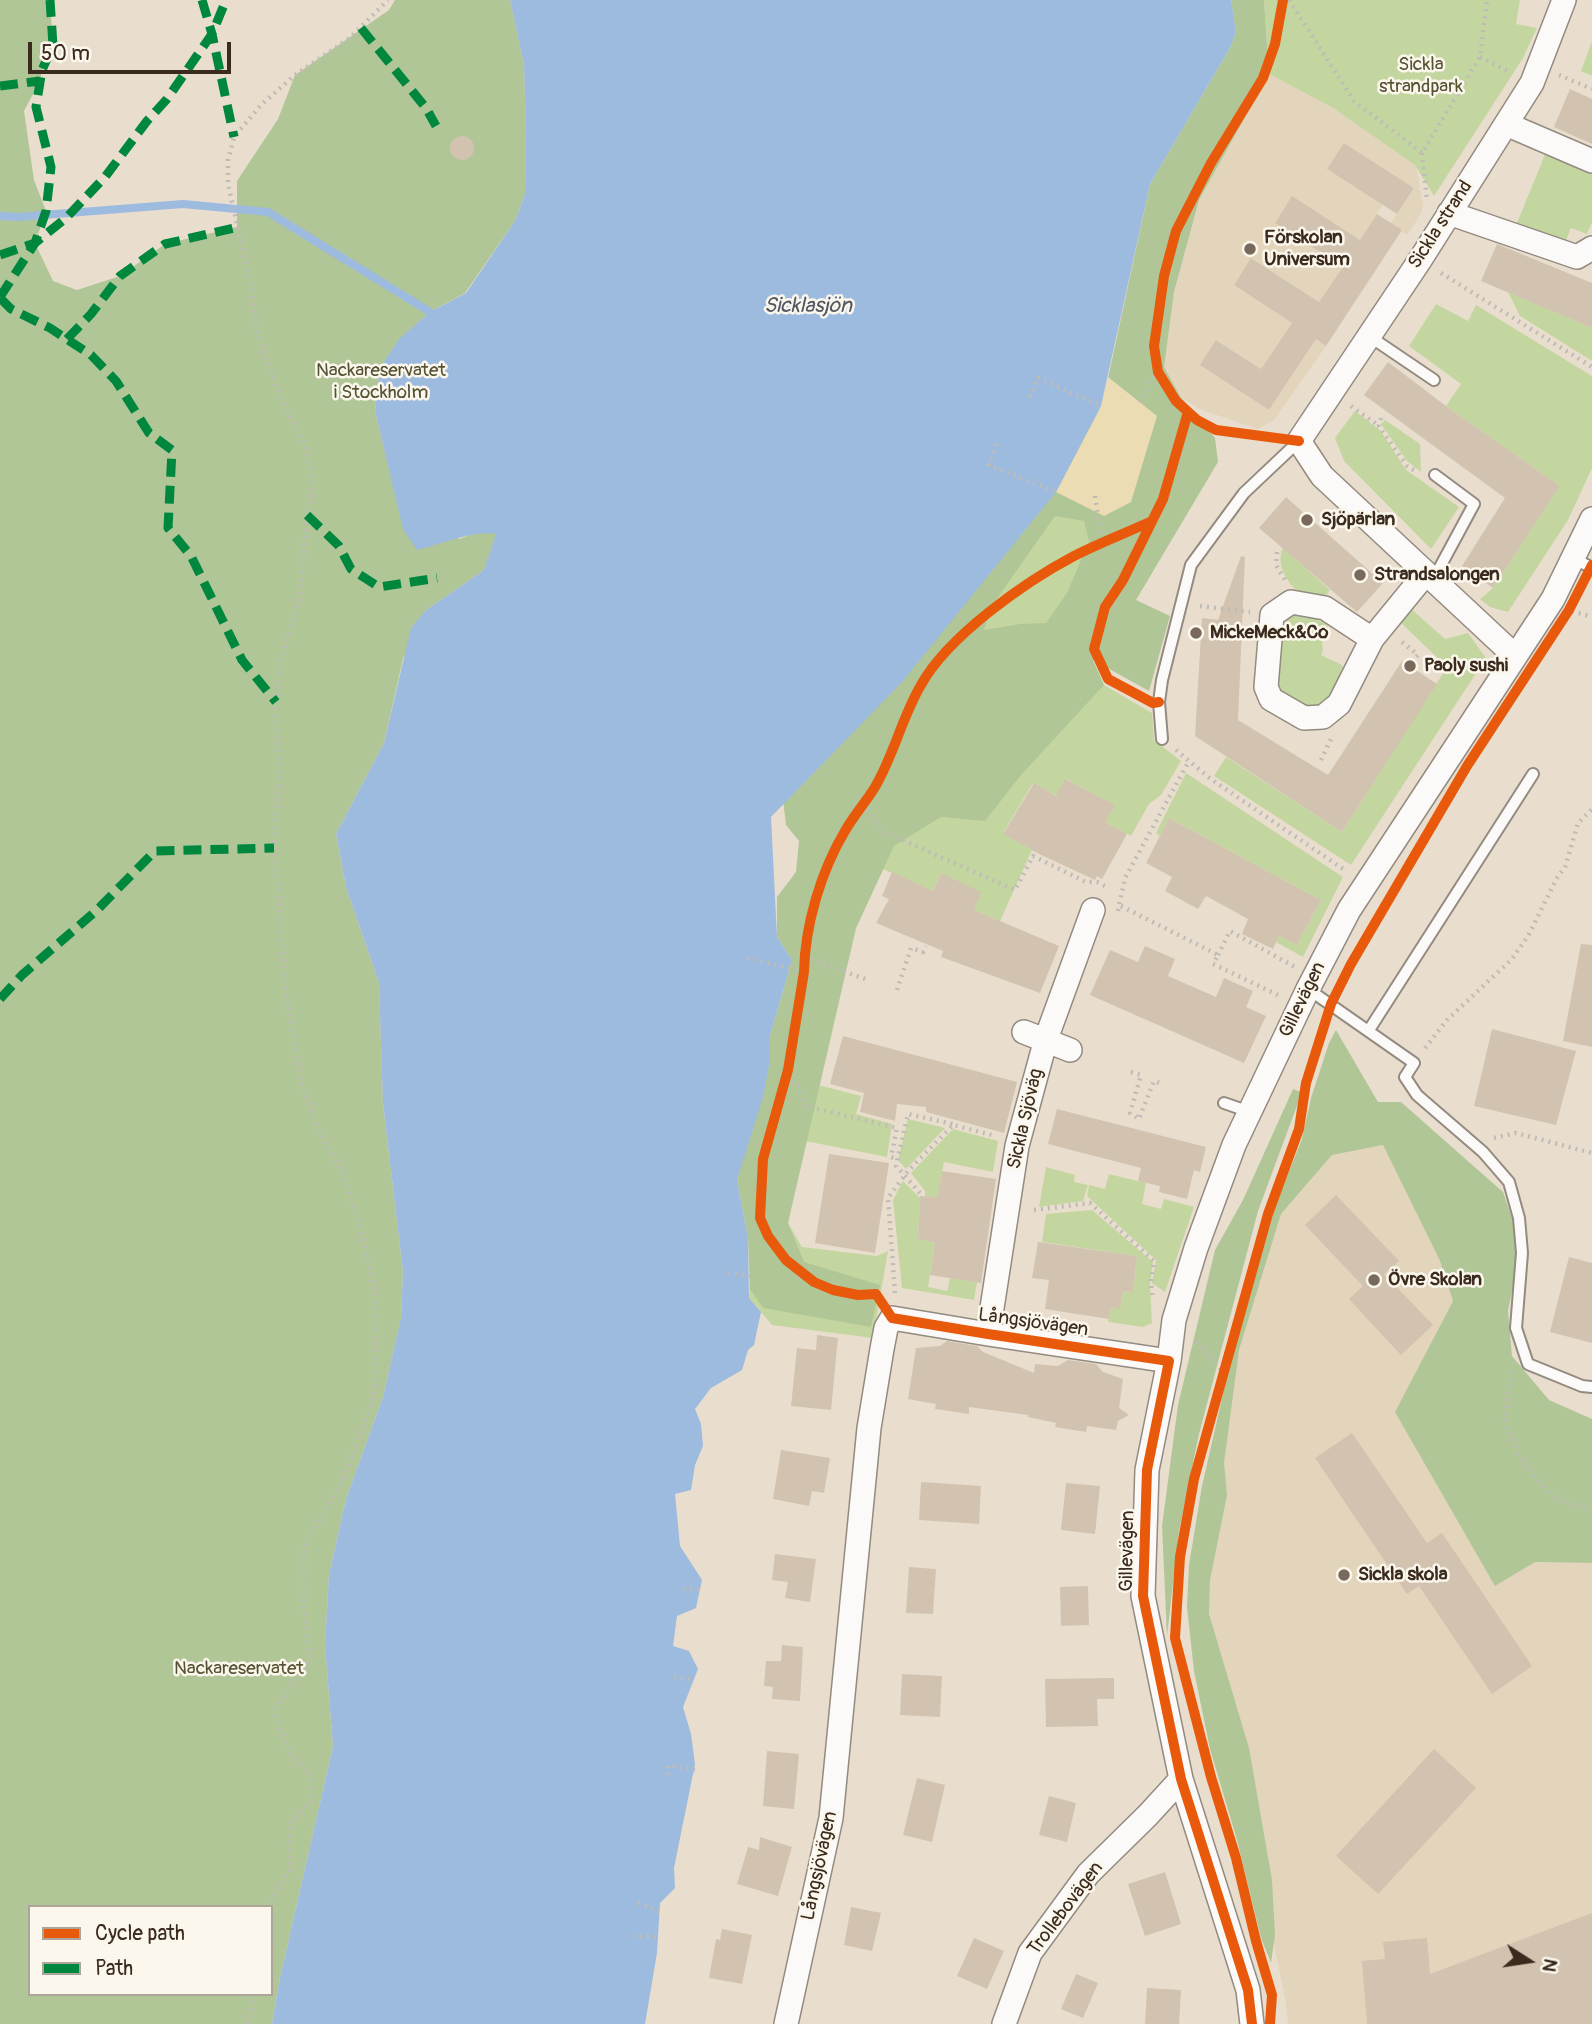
<!DOCTYPE html>
<html>
<head>
<meta charset="utf-8">
<style>
  body { margin:0 }
  #map { position:relative; width:1592px; height:2024px; overflow:hidden; background:#e9dece; font-family:Pangolin,sans-serif }
  canvas { display:block }
  .legend { position:absolute; left:28px; top:1905px; width:245px; height:91px; box-sizing:border-box; background:#fbf7ec; border:2px solid #aea59a; margin:0; padding:9px 12px; list-style:none; font-size:21px; color:#3b2a1e }
  .legend li { display:flex; align-items:center; gap:14px; height:35px }
  .legend b { width:35px; border:2px solid #aea59a }
  .north { position:absolute; left:1494px; top:1926px; width:70px; height:70px; -webkit-text-stroke:5px #fbf7ec; paint-order:stroke; rotate:102deg; font-size:19px; font-weight:700; line-height:28px; text-align:center; color:#3b2a1e }
  .north::after { content:''; display:block; margin:auto; width:24px; height:32px; background:#3b2a1e; clip-path:polygon(50% 0,100% 100%,50% 72%,0 100%) }
  .scale { position:absolute; left:28px; top:42px; width:203px; height:32px; box-sizing:border-box; border:4px solid #3b2a1e; border-top:0; padding-left:9px; font-size:21px; line-height:24px; white-space:nowrap; color:#3b2a1e; -webkit-text-stroke:5px #fbf7ec; paint-order:stroke }
</style>
</head>
<body>
<div id="map">
<canvas width="1592" height="2024"></canvas>
<ul class="legend">
<li><b style="height:9px;background:#e8590c"></b>Cycle path</li>
<li><b style="height:9px;background:#00873e"></b>Path</li>
</ul>
<div class="north">N</div>
<div class="scale">50 m</div>
</div>
<script>
const c = document.querySelector('canvas').getContext('2d');
c.lineJoin = 'round';
function fillPath(path, color) {
  c.fillStyle = color;
  c.fill(path, 'evenodd');
}
function stroke(path, color, width, dash) {
  c.strokeStyle = color;
  c.lineWidth = width;
  c.lineCap = dash ? 'butt' : 'round';
  c.setLineDash(dash || []);
  c.stroke(path);
}
function label(font, color, halo, rows, align = 'center') {
  c.font = font + ' Pangolin,sans-serif';
  c.lineWidth = 5;
  c.setLineDash([]);
  c.textBaseline = 'middle';
  c.strokeStyle = halo;
  c.fillStyle = color;
  for (const [text, x, y, turn = 0] of rows) {
    c.save();
    c.translate(x, y);
    c.rotate((+turn || 0) * Math.PI / 180);
    c.textAlign = isNaN(turn) ? turn : align;
    if (halo) c.strokeText(text, 0, 0);
    c.fillText(text, 0, 0);
    c.restore();
  }
}
fillPath(new Path2D(`
  M1269,74L1333,108L1416,165L1423,204L1421,214L1407,235L1391,223L1414,188L1344,143L1328,169L1383,205L1360,240L1292,197L1275,223L1343,267L1319,302L1252,258L1234,285L1292,323L1261,369L1217,340L1201,364L1269,410L1316,339L1326,346L1274,420L1258,429L1199,409L1180,396L1164,367L1174,292L1199,200Z
  M1383,1145L1440,1261L1453,1301L1395,1413L1535,1562L1592,1563V2024H1288L1285,1997L1236,1769L1195,1607L1239,1350L1281,1214L1332,1155Z`), '#e3d4bc');
fillPath(new Path2D(`
  M1264,0H1520L1516,24L1537,28L1523,58L1434,196L1415,165L1333,108L1269,74Z
  M1592,41V76L1581,71Z
  M1546,152L1592,171V222L1587,234L1571,228L1565,243L1517,223Z
  M1508,292L1592,328V361L1520,316Z
  M1436,304L1468,321L1476,305L1592,376V468L1568,520L1508,612L1490,607L1480,599L1493,588L1560,486L1446,406L1461,384L1409,346Z
  M1355,411L1381,431L1406,470L1459,507L1431,549L1344,461L1335,438Z
  M1385,420L1420,444L1421,472L1407,461L1381,424Z
  M1056,492L1104,516L1092,659L1104,685L1152,713L1154,740L1181,761L1161,795L1149,804L1131,836L1105,822L1114,805L1066,779L1060,798L1033,783L1003,833L1032,850L1000,921L974,910L941,873L933,891L883,869L856,928L818,1085L861,1096L856,1114L892,1124L887,1157L805,1141L788,1223L802,1247L877,1256L888,1251L873,1338L772,1325L749,1298L752,1227L795,977L784,942Z
  M1283,548L1330,590L1321,601C1314,599 1305,597 1300,593C1287,584 1275,562 1283,548Z
  M1408,606L1445,639L1468,633L1486,658L1351,865L1214,776L1226,757L1342,832L1447,667L1397,619Z
  M1288,613C1304,614 1315,616 1328,626V629L1321,631L1323,650L1321,655L1342,665L1346,674C1330,700 1326,718 1293,700C1284,695 1276,691 1274,681C1272,666 1278,635 1279,619Z
  M1186,773L1343,877L1303,957L1276,942L1279,936L1297,945L1321,900L1169,818L1160,836L1156,833Z
  M908,1119L945,1128L906,1169L898,1160Z
  M953,1129L998,1141L993,1172L944,1162L937,1198L925,1196V1191L911,1173Z
  M1046,1167L1075,1175L1074,1182L1088,1185L1083,1201L1039,1207Z
  M1109,1174L1146,1183L1142,1204L1161,1209L1164,1199L1194,1207L1165,1292L1152,1283L1156,1260L1087,1196L1089,1185L1105,1189Z
  M903,1181L920,1198L918,1239L935,1243L928,1287L947,1291L950,1278L977,1282L974,1300L902,1288L893,1200Z
  M1092,1210L1153,1262L1150,1284L1152,1323L1143,1327L1108,1322L1111,1307L1120,1308L1123,1291L1133,1292L1137,1256L1042,1242L1046,1214Z`), '#c4d6a0');
fillPath(new Path2D(`
  M0,0H50L53,45L42,70L40,81L24,111L34,180L46,211L35,243L53,281L77,290L120,276L165,244L237,227V181L278,119L295,75L389,10L395,0H510L524,65L526,128L525,194L515,221L465,293L430,312L399,340L380,368L375,411L394,489L459,539L477,532L497,533L484,570L425,611L403,659L384,743L336,834L346,887L379,983L383,1104L403,1271L401,1318L383,1397L346,1499L329,1575L325,1644L333,1746L280,1978L272,2024H0ZM30,1907H271V1994H30Z
  M1231,0H1264L1269,74L1199,200L1174,292L1164,367L1180,396L1215,438L1218,462L1136,600L1170,616L1149,691L1093,660L1104,685L1021,775L985,821L941,817L894,846L856,928L788,1223L804,1262L880,1285L871,1327L763,1308L750,1289L748,1238L737,1180L769,1066V1039L792,960L777,937V897L796,872L799,841L786,825L782,792L1102,406L1150,184L1231,46L1236,32ZM1055,516L1084,521L1089,541L1067,593L1046,623L1020,624L984,630L991,607Z
  M1336,1030L1378,1102H1401L1503,1192L1517,1232L1513,1286L1508,1311L1512,1356L1549,1400L1592,1419V1563L1535,1562L1495,1586L1395,1412L1453,1301L1440,1261L1383,1145L1332,1155L1281,1214L1239,1350L1224,1463L1227,1495L1210,1580L1209,1614L1249,1748L1272,1880L1275,1935L1271,1963L1261,1938L1237,1840L1210,1749L1194,1671L1187,1607L1189,1565L1202,1486L1228,1372L1276,1204L1302,1139L1311,1098L1329,1043Z
  M1293,1089L1301,1092L1298,1103L1258,1211L1199,1434L1179,1531L1167,1636L1162,1526L1178,1405L1215,1250L1243,1200Z`), '#b1c697');
fillPath(new Path2D(`
  M1108,377L1157,416L1131,502L1104,516L1056,492L1101,406Z`), '#ecdcb4');
fillPath(new Path2D(`
  M510,0H1231L1236,32L1231,46L1150,184L1101,406L1056,492L902,682L771,817L777,937L792,960L769,1039V1066L763,1097L737,1180L748,1238L749,1298L761,1312L754,1345L748,1350L742,1370L711,1388L695,1409L701,1424L703,1446L695,1465L691,1490L675,1494L680,1546L702,1580L696,1608L677,1616L673,1646L689,1651L698,1669L683,1707L691,1734L695,1764L674,1868L675,1888L660,1903L657,1953L645,2024H272L280,1978L333,1746L325,1644L329,1575L346,1499L383,1397L401,1318L403,1271L383,1104L379,983L346,887L336,834L384,743L411,628L425,611L484,570L496,534C473,530 442,544 417,550L403,529L375,411L380,368L399,339L430,312L466,293L515,221L525,194L526,128L524,65Z`), '#9dbadf');
stroke(new Path2D(`
  M0,216L18,217L183,204L268,212L430,312`), '#9dbadf', 8);
fillPath(new Path2D(`
  M1570,89L1592,99V144L1554,127Z
  M450 148a12 12 0 1 1 24 0a12 12 0 1 1-24 0Z
  M1344,143L1414,188L1397,214L1327,169Z
  M1292,196L1360,240L1377,214L1402,230L1326,346L1316,339L1269,410L1200,365L1216,340L1261,369L1292,323L1234,285L1251,258L1319,302L1343,267L1275,223Z
  M1497,244L1592,283V328L1481,281Z
  M1388,362L1446,406L1560,486L1493,588L1462,566L1505,498L1364,395Z
  M1286,497L1383,583L1357,612L1259,528Z
  M1241,556L1245,557L1238,720L1328,775L1402,661L1437,684L1342,832L1195,736L1202,618L1218,620Z
  M1065,779L1115,805L1105,822L1127,834L1102,879L1097,876L1095,880L1039,854L1003,834L1034,783L1056,796Z
  M1169,818L1321,900L1297,945L1279,936L1273,949L1242,934L1248,919L1206,896L1198,909L1165,891L1172,877L1146,863Z
  M892,872L933,891L941,873L981,892L974,910L1059,946L1040,993L941,957L943,951L876,923L889,899L882,896Z
  M1581,944L1592,945V1047L1563,1041Z
  M1145,946L1175,959L1168,976L1216,997L1224,978L1253,991L1246,1007L1266,1016L1244,1063L1090,995L1110,950L1138,962Z
  M1492,1029L1576,1051L1556,1125L1474,1106Z
  M843,1036L1017,1082L1004,1133L926,1112V1107L897,1104L895,1121L860,1112L864,1093L830,1084Z
  M1057,1109L1206,1147L1200,1172L1194,1170L1187,1199L1159,1192L1160,1186L1138,1181L1141,1168L1048,1144Z
  M829,1154L889,1163L875,1253L815,1243Z
  M942,1171L996,1179L981,1283L930,1275L935,1243L918,1239L920,1196L937,1197Z
  M1336,1195L1399,1261L1384,1274L1433,1325L1401,1355L1349,1299L1363,1286L1305,1225Z
  M1038,1242L1137,1256L1133,1292L1123,1291L1120,1309L1111,1307L1109,1319L1045,1309L1049,1280L1032,1278Z
  M1569,1257L1592,1263V1343L1550,1332Z
  M817,1335L838,1338L831,1410L791,1406L797,1348L816,1350Z
  M947,1341L977,1346L983,1352L1034,1373L1035,1364L1058,1366L1068,1360L1096,1364L1103,1372L1123,1379L1119,1408L1129,1415L1118,1421L1116,1430L1087,1426L1086,1432L1055,1427L1056,1423L1028,1417V1415L969,1407V1414L935,1409L936,1404L908,1399L916,1348L940,1346Z
  M1352,1433L1427,1543L1442,1533L1532,1666L1492,1694L1419,1586L1407,1594L1315,1458Z
  M781,1450L830,1458L824,1493L812,1491L809,1506L773,1499Z
  M921,1482L981,1486L979,1524L919,1520Z
  M1066,1483L1100,1486L1095,1534L1061,1530Z
  M775,1554L816,1559L810,1602L785,1598L788,1582L772,1580Z
  M909,1567L936,1569L933,1614L906,1613Z
  M1088,1586L1089,1625L1061,1626L1060,1587Z
  M782,1645L803,1647L800,1701L772,1699L773,1687L764,1686L766,1661H781Z
  M902,1674L942,1676L940,1717L900,1715Z
  M1114,1678V1699H1097L1098,1726L1046,1727L1045,1679Z
  M1434,1749L1476,1788L1378,1894L1336,1856Z
  M767,1751L799,1754L794,1809L763,1806Z
  M917,1778L945,1785L932,1842L903,1835Z
  M1049,1796L1076,1803L1067,1842L1039,1835Z
  M760,1837L792,1847L778,1896L737,1884L748,1847L759,1850Z
  M1165,1872L1181,1924L1145,1936L1128,1884Z
  M851,1907L881,1913L872,1951L844,1945Z
  M1592,1913V2024H1367L1362,1961L1385,1959L1383,1942L1427,1938L1430,1974Z
  M722,1929L752,1935L742,1984L709,1978L716,1939L720,1940Z
  M974,1938L1004,1951L987,1989L957,1976Z
  M1076,1974L1098,1983L1083,2018L1061,2009Z
  M1147,1988L1181,1990L1179,2024H1145Z`), '#d1c3af');
const lane = new Path2D(`
  M1369,336L1434,380
  M1573,558L1592,568
  M1433,580L1474,504L1435,475
  M1162,739L1159,702L1162,680L1191,565L1244,493L1299,441
  M1308,989L1414,1063L1405,1077L1417,1095L1483,1152L1509,1182L1519,1218L1522,1253L1516,1328L1528,1364L1582,1386L1592,1387
  M1369,1030L1533,774
  M1224,1103L1250,1112`);
const street = new Path2D(`
  M1506,124L1592,161
  M1449,213L1577,257L1592,248
  M1372,639L1339,704L1323,717L1304,718L1271,699L1266,687L1272,615L1291,602L1325,608L1372,639L1426,573
  M1515,656L1322,476L1299,441L1420,260L1532,83L1564,0
  M1024,1032L1070,1050
  M988,1334L1017,1146L1046,1039L1093,910
  M786,2024L831,1818L869,1428L882,1349L886,1328L892,1318L988,1334L1169,1361
  M1004,2024L1030,1953L1088,1874L1148,1815L1181,1779
  M1252,2024L1248,1990L1181,1779L1143,1596L1147,1470L1169,1361L1174,1320L1196,1248L1234,1145L1308,989L1349,910L1553,599L1592,519`);
stroke(lane, '#938a80', 14);
stroke(street, '#938a80', 26);
stroke(new Path2D(`
  M1289,0L1354,101L1422,153L1480,57L1487,0
  M1480,57L1510,72
  M1559,75L1592,89
  M1422,153L1427,201
  M1441,273L1592,367
  M1029,397L1038,378L1102,406
  M1140,402L1149,388L1157,365
  M1351,406L1379,426
  M1381,418L1379,426L1407,466L1417,472
  M997,444L989,465L1056,492
  M1095,496L1102,544
  M1277,552L1276,565L1285,580
  M1200,606L1250,612
  M1572,611L1592,617
  M1402,642L1418,655L1414,659
  M1176,750L1208,777L1346,871
  M1321,760L1331,739
  M864,803L882,831L1015,890L1033,856L1086,882H1097L1105,886
  M1121,906L1218,955L1213,964L1278,995
  M1118,911L1125,878L1189,761
  M1218,955L1230,931L1295,967
  M804,957L868,980
  M747,958L804,972
  M897,990L911,948L923,952L926,946
  M1425,1048L1447,1020L1512,959L1528,936L1557,878L1565,867L1578,823L1592,809
  M1131,1072L1141,1075L1130,1113L1139,1119L1154,1081L1163,1084
  M785,1079L797,1084L805,1106L897,1128L891,1157L897,1159
  M1494,1138L1516,1133L1592,1153
  M920,1193L896,1166L908,1114L953,1124
  M1034,1210L1090,1203L1154,1261L1151,1283L1153,1299
  M728,1273L750,1276
  M895,1293L888,1198L908,1171L953,1125L996,1136
  M1197,1341L1223,1372
  M1511,1371L1505,1420L1519,1456L1551,1496L1592,1511
  M683,1589H700
  M674,1677L693,1679
  M667,1775L669,1765L695,1770
  M638,1903L660,1912
  M267,1907L290,1870L289,1838L292,1820L311,1802L310,1772L292,1757L276,1720L277,1705L310,1658L303,1601L304,1547L340,1486L374,1397L376,1354L375,1293L361,1229L343,1174L318,1127L302,1086L283,976L281,915L274,848L279,778L276,702L280,662L300,597L307,515L314,483L305,446L282,400L257,334L250,282L228,184V160L234,137L261,105L295,75L351,37L388,0
  M633,1936L659,1937
  M248,2024L254,1994`), '#bfbbb7', 4.5, [2, 5]);
stroke(lane, '#fcfaf8', 10);
stroke(street, '#fcfaf8', 23);
stroke(new Path2D(`
  M202,0L212,34L234,137
  M361,28L426,108L436,126
  M0,86L40,81
  M0,255L35,243L46,211L51,167L36,107L42,70L53,45L50,0
  M0,297L35,243L66,218L105,177L147,121L167,99L212,34L226,0
  M0,298L11,309L50,328L91,355L116,381L149,433L172,450L168,528L191,556L242,660L276,702
  M67,339L91,314L120,276L165,244L238,227
  M307,515L339,546L351,569L379,587L437,578
  M0,999L22,975L97,910L155,851L274,848`), '#00873e', 9, [18, 9]);
stroke(new Path2D(`
  M1283,0L1275,44L1263,78L1211,163L1176,231L1164,276L1154,346L1158,372L1176,401L1197,420L1216,430L1299,441
  M1152,521C1126,533 1099,543 1074,556C1025,582 948,636 921,685C902,717 894,755 875,787C866,802 854,815 845,831C821,871 805,925 804,972L788,1070L763,1159L760,1218L768,1236L786,1260L814,1282L833,1290L858,1295L876,1294L892,1318L988,1334L1169,1361L1147,1470L1143,1596L1181,1779L1248,1990L1252,2024
  M1159,702L1153,703L1108,679L1094,649L1105,607L1123,580L1163,499L1188,412
  M1270,2024L1272,1995L1256,1941L1236,1858L1211,1777L1175,1638L1180,1557L1194,1479L1268,1214L1299,1129L1306,1083L1331,1004L1351,964L1467,766L1569,610L1592,565`), '#e8590c', 10);
for (const [x, y, r, color] of [
  [1250,249,7,"#78695c"],
  [1307,520,7,"#78695c"],
  [1360,575,7,"#78695c"],
  [1196,633,7,"#78695c"],
  [1410,666,7,"#78695c"],
  [1374,1280,7,"#78695c"],
  [1344,1575,7,"#78695c"]
]) {
  const dot = new Path2D();
  dot.arc(x, y, r, 0, 2 * Math.PI);
  c.fillStyle = color;
  c.fill(dot);
  stroke(dot, '#fbf7ec', 2.5);
}
label('19px', '#565335', '#fbf7ec', [
  ["Sickla",1421,65],
  ["strandpark",1421,87],
  ["Nackareservatet",381,371],
  ["i Stockholm",381,393],
  ["Nackareservatet",239,1669]
]);
label('19px', '#3b2a1e', '#fbf7ec', [
  ["Sickla strand",1441,225,-57],
  ["Gillevägen",1303,1000,-64],
  ["Sickla Sjöväg",1026,1119,-77],
  ["Långsjövägen",1033,1323,8],
  ["Gillevägen",1128,1551,-89],
  ["Långsjövägen",820,1866,-78],
  ["Trollebovägen",1066,1909,-53]
]);
label('bold 19px', '#3b2a1e', '#fbf7ec', [
  ["Förskolan",1264,238],
  ["Universum",1264,260],
  ["Sjöpärlan",1321,520],
  ["Strandsalongen",1374,575],
  ["MickeMeck&Co",1210,633],
  ["Paoly sushi",1424,666],
  ["Övre Skolan",1388,1280],
  ["Sickla skola",1358,1575]
], 'left');
label('italic 21px', '#525764', '#fbf7ec', [
  ["Sicklasjön",808,307]
]);
</script>
</body>
</html>
